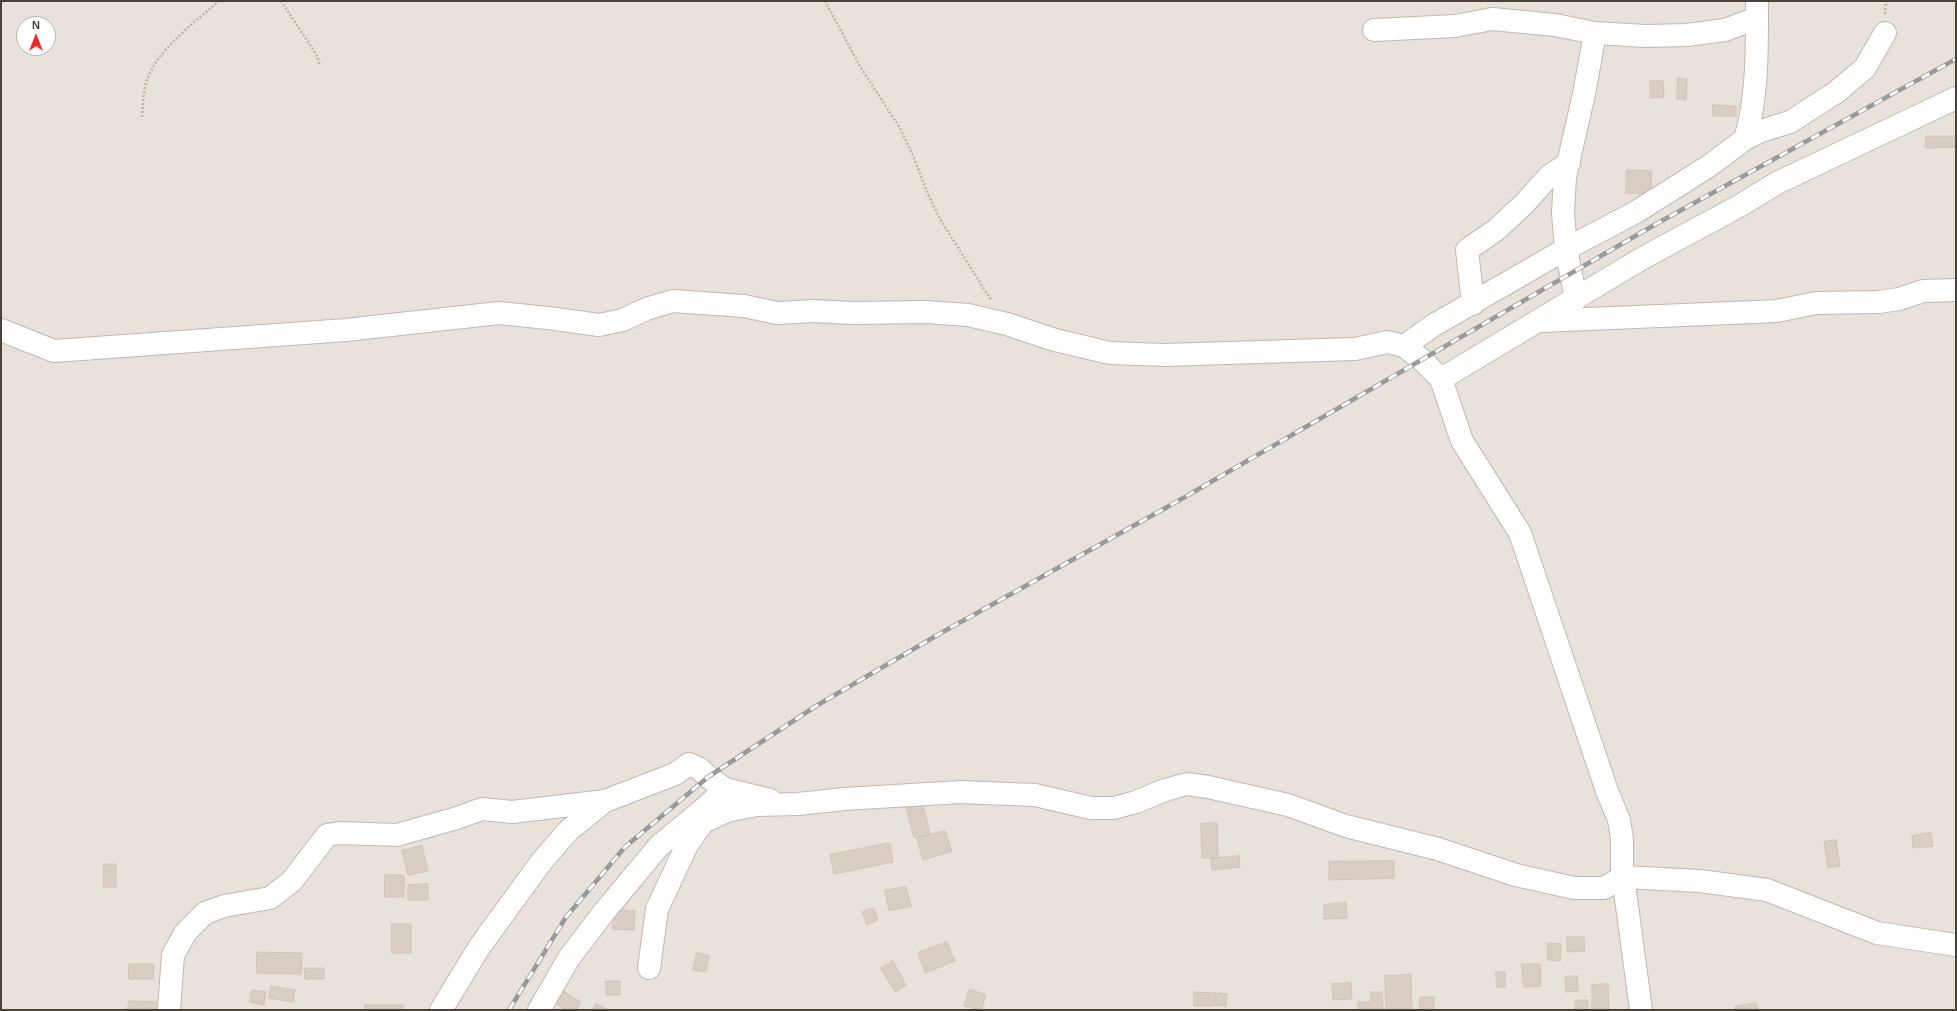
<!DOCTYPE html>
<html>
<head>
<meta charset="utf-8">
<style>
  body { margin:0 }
  #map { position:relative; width:1957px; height:1011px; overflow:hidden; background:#f5f1ec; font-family:Arial,sans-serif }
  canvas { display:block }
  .frame { position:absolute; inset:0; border:2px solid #4a4139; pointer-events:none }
  .north { position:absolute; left:16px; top:16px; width:40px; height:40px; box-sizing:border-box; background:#fff; border:1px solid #b7b3b0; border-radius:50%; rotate:0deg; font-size:11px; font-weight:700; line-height:16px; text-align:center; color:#4a4139 }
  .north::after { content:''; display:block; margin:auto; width:14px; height:18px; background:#f32925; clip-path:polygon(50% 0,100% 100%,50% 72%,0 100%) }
</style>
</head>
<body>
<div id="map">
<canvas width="1957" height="1011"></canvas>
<div class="frame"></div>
<div class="north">N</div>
</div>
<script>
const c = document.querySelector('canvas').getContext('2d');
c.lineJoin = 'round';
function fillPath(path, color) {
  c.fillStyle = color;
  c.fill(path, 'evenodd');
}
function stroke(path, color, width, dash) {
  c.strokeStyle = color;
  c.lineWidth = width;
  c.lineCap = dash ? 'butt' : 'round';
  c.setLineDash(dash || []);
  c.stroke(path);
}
fillPath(new Path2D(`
  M1,1H1956V1010H1ZM24,24H48V48H24Z`), '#e9e2da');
const building = new Path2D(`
  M1678,78L1687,79L1686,100L1677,99Z
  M1650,81H1663L1664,97L1651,98Z
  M1713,105L1736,106V116H1713Z
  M1926,136H1956V147L1926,148Z
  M1627,170L1652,171L1651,194L1626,193Z
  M922,802L930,834L914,838L906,806Z
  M1217,823L1218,858H1202L1201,824Z
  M945,831L952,851L923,860L917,839Z
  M1931,833L1933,846L1913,848L1912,836Z
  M1836,840L1840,866L1828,868L1824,842Z
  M890,843L893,862L834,874L830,855Z
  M422,846L428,871L408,875L402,851Z
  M1239,856L1240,867L1212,870L1211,859Z
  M1394,861V878L1329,880V862Z
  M104,864H116V887H104Z
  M385,875H404V897H385Z
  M428,884V900H408V885Z
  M906,887L911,906L889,911L885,891Z
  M1346,903L1347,918L1324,919V905Z
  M874,908L878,920L867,925L862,912Z
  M614,910L635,911L634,930L613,929Z
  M392,924H411V953H392Z
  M1567,937H1584L1585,951L1568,952Z
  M947,942L955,961L925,973L918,953Z
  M1548,943L1561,944L1560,961L1548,960Z
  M257,952L302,953L301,974L257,973Z
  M697,953L709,956L706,972L693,970Z
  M893,961L906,985L895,992L881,968Z
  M129,964H154L153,979H129Z
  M1522,964H1540L1541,986L1524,987Z
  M305,968H324V979H305Z
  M1496,972H1505V987H1497Z
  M1411,975L1412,1010H1386L1385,976Z
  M1577,976L1578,991L1566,992L1565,977Z
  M606,981H620V995H607Z
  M1351,983L1352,999L1333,1000L1332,984Z
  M1608,984L1609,1010H1592V985Z
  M271,986L295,990L293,1002L269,998Z
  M970,989L986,995L981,1010L964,1006Z
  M252,990L266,992L264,1005L250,1002Z
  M563,991L581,1002L576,1010H566L555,1004Z
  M1194,992L1216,993L1215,1006H1194Z
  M1371,992H1382L1383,1010H1358V1002H1371Z
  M1218,993L1227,994L1226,1006L1216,1005Z
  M1420,997H1434V1010H1420Z
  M1576,1000H1588V1010H1575Z
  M129,1001L156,1002V1010H128Z
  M1756,1003L1758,1010H1736L1735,1007Z
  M596,1004L609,1010H593Z
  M365,1005H403V1010H365Z`);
fillPath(building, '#dacec4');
stroke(building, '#d1c2b4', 1);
const minor = new Path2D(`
  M1374,30L1455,26L1492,19L1555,25L1595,33L1645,36L1687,35L1725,30L1757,18
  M1745,139C1758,98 1757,44 1757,1
  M1576,299L1566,249L1563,213L1565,177L1584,94L1595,33
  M1473,304L1467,250L1496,230L1524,204L1549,176L1569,163
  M1542,321L1777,311L1816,303L1879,302L1899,299L1923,291L1956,290
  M1,330L54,351L346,330L499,313L548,318L599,325L623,320L646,309L673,301L744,306L777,313L813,311L853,313L926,312L968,315L1007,324L1055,340L1110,353L1164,355L1355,349L1387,342L1404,346L1422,360L1441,379L1462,441L1520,533L1607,791L1619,820L1622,839V869L1641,1010
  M1404,346L1434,325L1566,249L1636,212L1709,166L1745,139L1761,131L1790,122L1835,93L1865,68L1885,33
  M1441,379L1641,259L1741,205L1777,183L1956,98
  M649,968L657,909L687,845L703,822L727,811L756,805L798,804L845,799L960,792L1035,795L1091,808H1114L1136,802L1165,790L1187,784L1208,787L1288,805L1346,826L1438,849L1516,875L1574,888H1604L1623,877L1700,881L1767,890L1877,933L1956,945
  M169,1010L173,955L186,932L205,913L224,906L270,898L292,881L327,835L340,833L397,835L457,818L482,809L512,812L605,801L675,774L689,764L700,769L708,777L725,789L770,800
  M441,1010L480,946L542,861L568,831L605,801
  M539,1010L569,958L604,912L659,846L706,807L725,789`);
stroke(minor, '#c1b7ae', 24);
stroke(new Path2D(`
  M281,1L316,54L320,65
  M825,1L861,68L900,128L914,158L928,194L940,219L991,300
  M1885,14L1886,1
  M142,117C143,103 143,89 149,75C161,47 196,21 219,1`), '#c2b1a0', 2.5, [2, 2]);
stroke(minor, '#fff', 22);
const rail = new Path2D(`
  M509,1010L566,917L625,847L708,777L816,706L941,633L1178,501L1656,224L1956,59`);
stroke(rail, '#999', 4.5);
stroke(rail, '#fff', 3, [9]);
</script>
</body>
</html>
